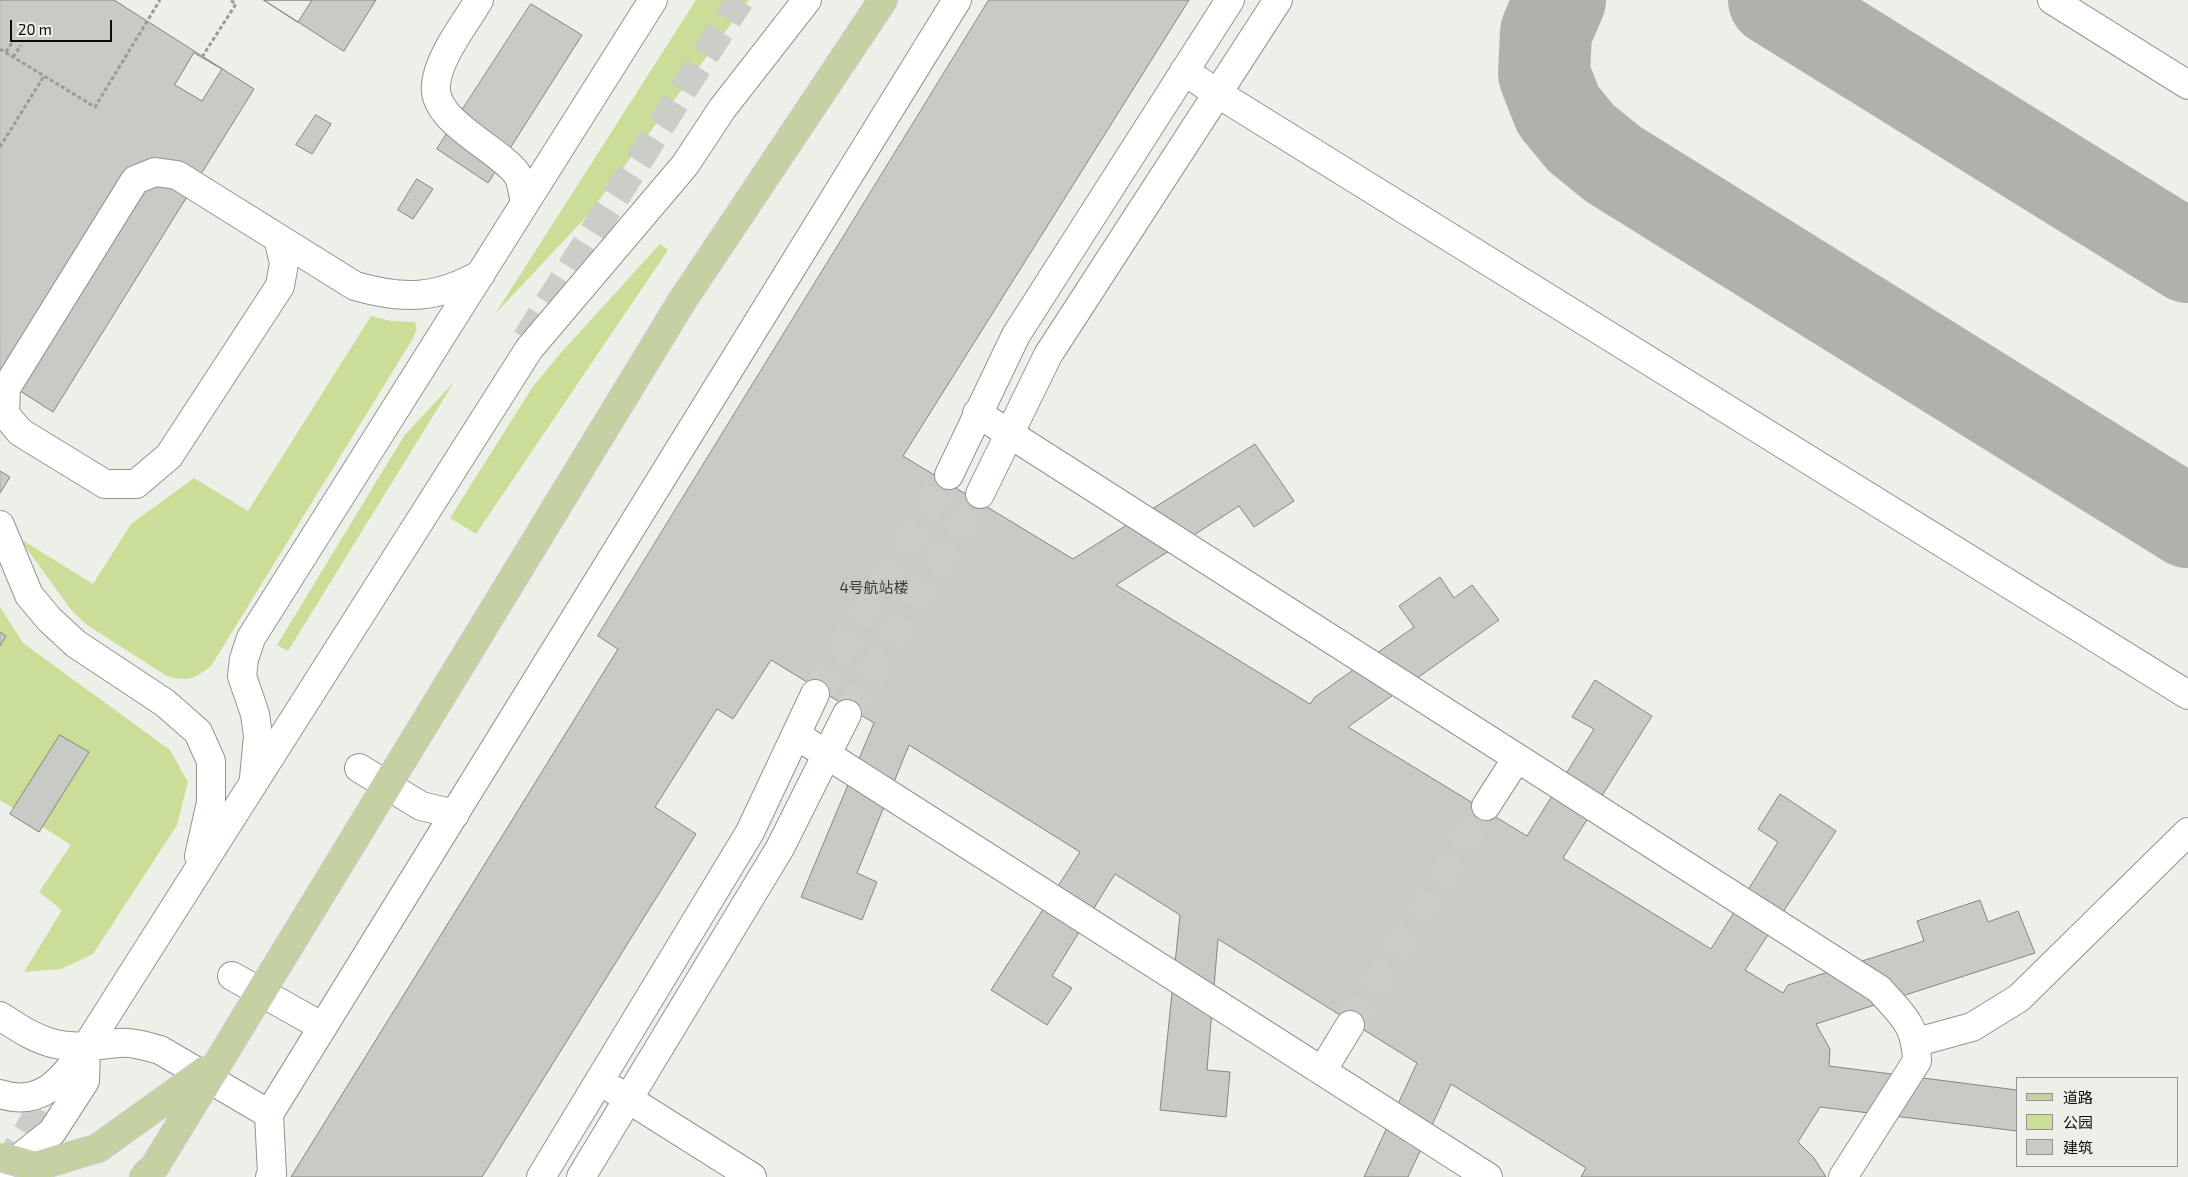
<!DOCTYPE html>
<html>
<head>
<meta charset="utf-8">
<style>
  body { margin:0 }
  #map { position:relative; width:2188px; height:1177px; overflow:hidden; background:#edefe9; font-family:"Exo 2","Noto Sans SC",sans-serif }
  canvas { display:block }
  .legend { position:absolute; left:2016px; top:1077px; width:162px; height:90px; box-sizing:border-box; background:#edefe9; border:1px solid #939490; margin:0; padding:6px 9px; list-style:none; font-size:15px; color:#0c0c0b }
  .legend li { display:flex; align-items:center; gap:10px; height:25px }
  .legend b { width:25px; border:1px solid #939490 }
  .scale { position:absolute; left:10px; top:20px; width:102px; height:22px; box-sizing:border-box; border:2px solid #0c0c0b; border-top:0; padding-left:6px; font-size:15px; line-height:18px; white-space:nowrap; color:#0c0c0b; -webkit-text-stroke:4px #edefe9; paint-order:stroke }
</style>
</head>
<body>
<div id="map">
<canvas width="2188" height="1177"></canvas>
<ul class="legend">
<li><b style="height:6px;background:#c6d1a3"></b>道路</li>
<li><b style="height:14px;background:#cbde97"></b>公园</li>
<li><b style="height:14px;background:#c8cac5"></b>建筑</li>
</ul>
<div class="scale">20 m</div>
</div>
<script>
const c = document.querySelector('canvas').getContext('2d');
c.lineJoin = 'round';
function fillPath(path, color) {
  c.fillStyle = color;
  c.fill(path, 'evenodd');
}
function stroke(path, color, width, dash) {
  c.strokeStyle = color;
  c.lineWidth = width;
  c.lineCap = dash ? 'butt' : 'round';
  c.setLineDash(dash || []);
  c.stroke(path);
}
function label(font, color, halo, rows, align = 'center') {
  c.font = font + ' "Exo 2","Noto Sans SC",sans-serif';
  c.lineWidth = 4;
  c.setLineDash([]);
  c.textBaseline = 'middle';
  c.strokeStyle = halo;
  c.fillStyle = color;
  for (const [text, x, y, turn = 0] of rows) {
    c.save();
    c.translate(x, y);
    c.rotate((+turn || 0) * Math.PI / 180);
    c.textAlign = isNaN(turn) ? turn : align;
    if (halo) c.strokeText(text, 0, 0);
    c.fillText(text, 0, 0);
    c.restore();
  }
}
fillPath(new Path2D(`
  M696,0H749L587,216L495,314Z
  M660,244L668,250L476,534L450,518L532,388L558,356Z
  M371,316L391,321L415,322L417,329L412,340L211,666C193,679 189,682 167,676L87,625L72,611L19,538L93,584L131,524L194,478L248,511Z
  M454,382L288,651L277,645L404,436Z
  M0,607L23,643L170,750L188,782L177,825L93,954L61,969L24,972L62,910L39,892L71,845L0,800Z`), '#cbde97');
stroke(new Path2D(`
  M1560,0L1546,32L1544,74L1558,110L1581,138L1613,164L2188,522
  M1774,0L2188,257`), '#b0b1ac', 92);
const building = new Path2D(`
  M0,0H114L254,89L53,412L0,378Z
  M264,0H312L298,22Z
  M264,0H376L344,51Z
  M989,0H1189L903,456L1073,559L1255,444L1294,501L1254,527L1239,506L1116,585L1310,704L1315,697L1414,627L1399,606L1440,577L1454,598L1472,585L1499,620L1348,727L1527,836L1594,729L1572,717L1595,680L1652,716L1563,858L1711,949L1778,842L1758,829L1780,794L1836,831L1745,970L1783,993L1788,985L1924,941L1917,921L1980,900L1988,922L2018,911L2035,953L1816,1024L1830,1049L1829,1066L2017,1090V1131L1820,1107L1798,1142L1814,1158L1826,1177H1581L1586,1168L1451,1084L1408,1177H1364L1417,1063L1218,939L1207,1070L1230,1072L1226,1117L1160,1110L1180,915L1115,874L1052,976L1072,988L1047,1025L991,990L1080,852L909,745L857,873L877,882L862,920L801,897L874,723L771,660L733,719L717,709L655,807L696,834L482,1177H291L618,649L598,636Z
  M531,4L582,35L488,183L437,149Z
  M194,53L222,69L202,101L175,85Z
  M316,115L331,124L312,154L296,145Z
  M417,179L433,189L413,219L398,210Z
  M0,471L10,477L0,493Z
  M0,632L6,636L0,646Z
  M60,735L89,752L39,832L10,814Z`);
fillPath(building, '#c8cac5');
stroke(building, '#848580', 1);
stroke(new Path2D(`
  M526,339L740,0
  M815,694L949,475
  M847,714L980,494
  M1350,1025L1486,806
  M4,1169L62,1076`), '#cbcdc8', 28, [28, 14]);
const minor = new Path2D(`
  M479,0C465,24 439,56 436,84C431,121 497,147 517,174C522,181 523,195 525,203
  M2052,0L2188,85
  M1184,71L1217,93L2188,695
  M6,385L5,414L20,432L105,484H136L169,456L280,286L284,263L278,238
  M0,398L135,180L155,172L177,175L355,286C404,300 437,299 481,274
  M977,413L1879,989C1902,1015 1916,1024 1917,1061L1843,1177
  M949,475L1016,335L1230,0
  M980,494L1048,355L1278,0
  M0,525L29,595L49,619L76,644L165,703L198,732L211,761V802L199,856
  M796,735L1488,1177
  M359,768L421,806L455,814
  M254,778L258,736L255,714L242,676L244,659L251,638L653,0
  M1486,806L1517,758
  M232,976L323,1027
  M0,1016C17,1027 36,1040 56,1044C77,1049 97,1045 118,1043C133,1042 146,1046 160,1050L269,1114L957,0
  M1917,1042L1972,1027L2019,998L2188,832
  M1322,1071L1350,1025
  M614,1090L752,1177
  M0,1094C43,1108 63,1078 86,1047L529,349L685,165L722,109L807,0
  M269,1114L272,1174L270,1177
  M0,1167L14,1162L52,1132L85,1081L86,1047
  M541,1177L750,832L815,694
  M581,1177L780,848L847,714`);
const major = new Path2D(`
  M682,301L883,0`);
stroke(minor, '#93948f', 30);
stroke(major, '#cacac9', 30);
stroke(new Path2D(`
  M0,49L95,107L160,0
  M6,52L14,40
  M13,57L21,45
  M202,57L236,4L230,0
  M0,147L44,76`), '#9a9b97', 3, [4, 2.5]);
stroke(minor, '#fff', 28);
stroke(major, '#c6d1a3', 28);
const majorBridge = new Path2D(`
  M0,1157L35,1167L98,1148L207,1070
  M143,1177L155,1166L682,301`);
stroke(majorBridge, '#cacac9', 30, []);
stroke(majorBridge, '#c6d1a3', 28);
label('15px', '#3b3c3a', null, [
  ["4号航站楼",874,588]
]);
</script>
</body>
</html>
